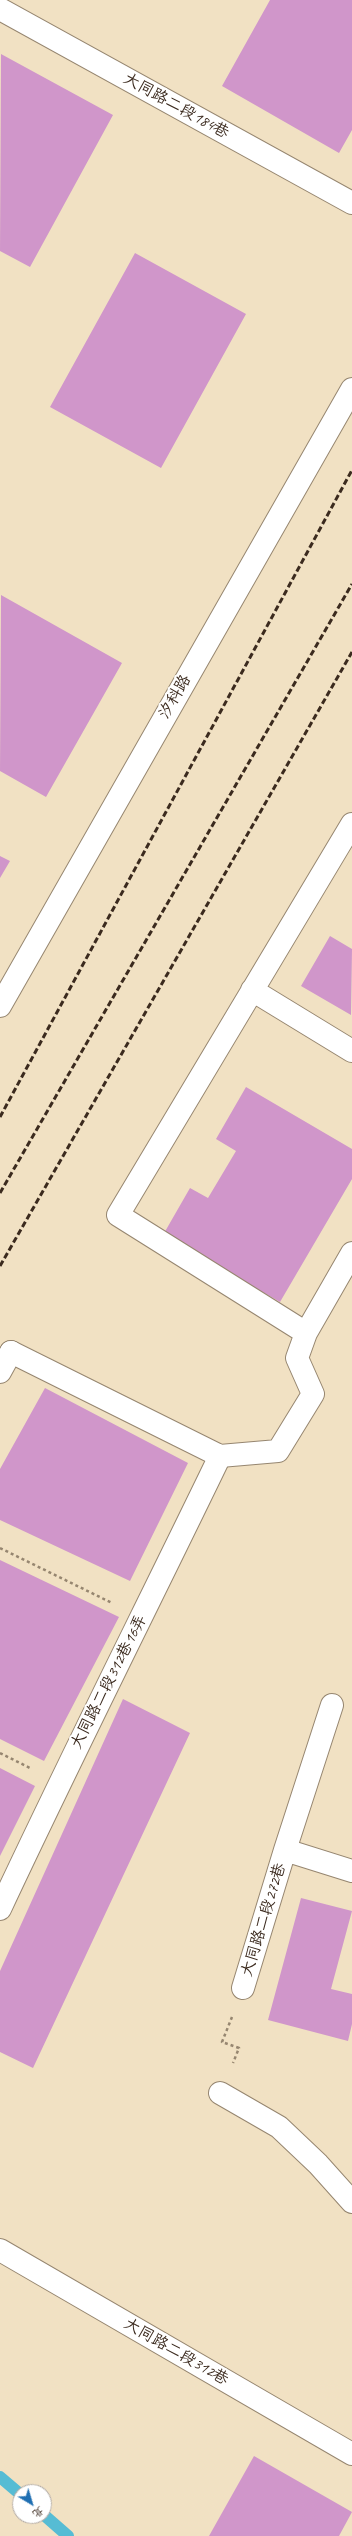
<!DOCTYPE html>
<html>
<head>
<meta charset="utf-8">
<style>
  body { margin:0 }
  #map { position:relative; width:352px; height:2536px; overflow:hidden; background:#f1e1c3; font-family:Caveat,"LXGW WenKai TC",sans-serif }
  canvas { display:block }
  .north { position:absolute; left:12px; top:2484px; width:40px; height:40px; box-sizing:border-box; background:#fff; border:1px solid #b1aaa5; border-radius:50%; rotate:142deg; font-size:11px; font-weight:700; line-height:16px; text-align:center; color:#3b2a1e }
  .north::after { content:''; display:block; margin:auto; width:14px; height:18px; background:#1f6fb2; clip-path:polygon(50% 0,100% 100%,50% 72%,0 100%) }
</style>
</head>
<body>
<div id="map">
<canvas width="352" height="2536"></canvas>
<div class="north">北</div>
</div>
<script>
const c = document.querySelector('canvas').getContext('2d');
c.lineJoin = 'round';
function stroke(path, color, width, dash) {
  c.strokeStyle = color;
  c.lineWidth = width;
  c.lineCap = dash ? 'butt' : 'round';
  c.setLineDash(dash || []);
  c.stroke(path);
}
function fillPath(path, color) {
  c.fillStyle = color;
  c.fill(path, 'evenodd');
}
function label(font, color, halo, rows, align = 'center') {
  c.font = font + ' Caveat,"LXGW WenKai TC",sans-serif';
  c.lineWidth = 4;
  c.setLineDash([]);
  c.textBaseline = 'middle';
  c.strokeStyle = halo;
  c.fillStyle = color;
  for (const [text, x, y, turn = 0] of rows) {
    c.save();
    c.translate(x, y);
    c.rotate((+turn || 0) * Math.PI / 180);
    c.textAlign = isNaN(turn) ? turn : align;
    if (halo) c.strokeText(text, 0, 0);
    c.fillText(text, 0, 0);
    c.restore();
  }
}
stroke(new Path2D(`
  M0,2477L20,2494
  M44,2515L68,2536`), '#56bcd4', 12);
fillPath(new Path2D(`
  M270,0H352V130L339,153L222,86Z
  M1,54L113,115L30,267L0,251Z
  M135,253L246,314L161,468L50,407Z
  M1,595L122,663L46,797L0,771Z
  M0,856L10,861L0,878Z
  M330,936L352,949L351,1015L301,986Z
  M246,1087L352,1149V1179L280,1302L163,1235L190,1188L208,1198L236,1151L216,1139Z
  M45,1388L188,1463L130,1581L0,1520V1469Z
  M0,1560L119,1617L44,1761L0,1739Z
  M123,1699L190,1733L33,2068L0,2052V1971Z
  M0,1768L35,1786L0,1856Z
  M301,1898L352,1911L331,1989L352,1994V2024L348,2041L268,2020Z
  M254,2456L352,2512L339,2536H209Z`), '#d096ca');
const lane = new Path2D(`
  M0,9L352,203
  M0,1372L11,1352
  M285,1850L332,1705
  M0,1909C71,1757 147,1607 220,1456
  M243,1988L285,1850L352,1871
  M220,2093L279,2127L318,2164L352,2202`);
const street = new Path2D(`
  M252,990L352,1051
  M0,1006L352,389
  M306,1333L352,1253
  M11,1352L220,1456L278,1451L313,1394L297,1358L306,1333L118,1215L352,824
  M0,2250L352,2454`);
stroke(lane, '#968670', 24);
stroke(street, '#968670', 24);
stroke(new Path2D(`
  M0,1548L112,1603
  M0,1753L32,1769
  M232,2017L222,2042L239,2048L233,2063`), '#968670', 2.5, [3, 3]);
stroke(lane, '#fff', 22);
stroke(street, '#fff', 22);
stroke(new Path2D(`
  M0,1117L352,470
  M0,1193L352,584
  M0,1266L352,652`), '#3b2a1e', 3, [6, 3]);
label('16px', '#3b2a1e', '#fff', [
  ["大同路二段184巷",176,106,29],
  ["汐科路",175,697,-60],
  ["大同路二段312巷16弄",109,1682,-63],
  ["大同路二段272巷",264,1920,-73],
  ["大同路二段312巷",176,2352,30]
]);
</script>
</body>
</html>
